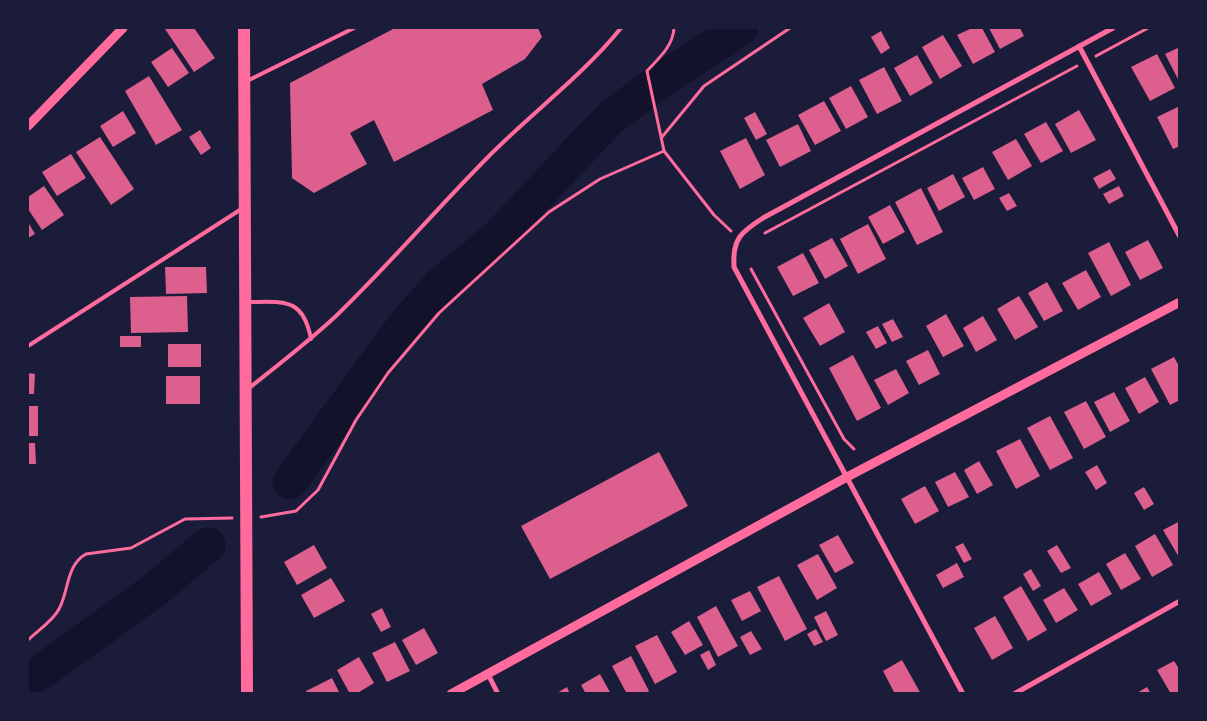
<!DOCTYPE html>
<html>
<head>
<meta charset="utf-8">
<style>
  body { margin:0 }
  #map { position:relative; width:1207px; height:721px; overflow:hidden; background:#1b1b3a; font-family:"Noto Sans",sans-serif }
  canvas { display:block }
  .frame { position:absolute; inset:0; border:29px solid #1b1b3a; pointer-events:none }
</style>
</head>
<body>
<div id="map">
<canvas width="1207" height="721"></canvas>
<div class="frame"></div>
</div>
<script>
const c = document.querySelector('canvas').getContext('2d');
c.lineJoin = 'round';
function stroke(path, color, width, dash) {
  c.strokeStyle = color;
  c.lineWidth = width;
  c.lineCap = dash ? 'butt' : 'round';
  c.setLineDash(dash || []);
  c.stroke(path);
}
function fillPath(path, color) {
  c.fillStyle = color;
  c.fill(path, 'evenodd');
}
stroke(new Path2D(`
  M290,482L406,323L442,283L496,239L609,119L657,83L741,28
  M28,681L152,592L208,545`), '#12122b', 35);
fillPath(new Path2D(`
  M167,28H194L215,58L194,72L165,29Z
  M395,28H538L542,37L525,59L482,84L493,110L394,162L374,120L350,133L367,164L314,193L292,178L290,83Z
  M972,28H982L995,52L973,64L957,35Z
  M989,28H1020L1024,36L1000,49Z
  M881,31L890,48L881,54L871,37Z
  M943,35L962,66L940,79L922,47Z
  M1180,47V83L1165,54Z
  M172,48L189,73L168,87L151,62Z
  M1157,54L1175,88L1150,101L1131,67Z
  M917,55L933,83L910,96L894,68Z
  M884,67L902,101L877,114L859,80Z
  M149,76L182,130L156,145L125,91Z
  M851,86L868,117L846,129L829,98Z
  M824,101L841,131L815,145L798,115Z
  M1180,106V146L1173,149L1157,117Z
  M1079,110L1096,140L1071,153L1055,124Z
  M123,111L136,133L113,147L100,126Z
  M755,112L767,134L756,140L744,118Z
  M1046,122L1063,151L1041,163L1024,134Z
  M798,124L811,151L780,167L766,140Z
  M200,130L211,148L201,155L189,137Z
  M100,137L134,189L111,205L76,152Z
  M746,138L765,175L740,189L720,151Z
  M1016,139L1032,166L1008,180L992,152Z
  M71,154L86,178L57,196L42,172Z
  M983,167L995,189L974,200L962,178Z
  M1110,169L1116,179L1099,189L1093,178Z
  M953,174L965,197L939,211L927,188Z
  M44,186L64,215L42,230L28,209V197Z
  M1119,186L1124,196L1109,204L1103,194Z
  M921,188L943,232L917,245L895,202Z
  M1009,193L1017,206L1007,211L999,198Z
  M890,205L905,232L883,244L868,217Z
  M28,222L35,234L28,238Z
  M868,224L886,259L858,274L840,239Z
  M832,238L848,266L825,279L809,250Z
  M1148,240L1163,268L1140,280L1125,252Z
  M1109,242L1131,285L1111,296L1088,253Z
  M803,253L819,283L793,296L777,267Z
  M165,267H206L207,293L166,294Z
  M1086,270L1101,297L1078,310L1062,283Z
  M1047,282L1063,311L1044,321L1028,293Z
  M187,296L188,332L131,333L130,297Z
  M1019,296L1038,327L1015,340L997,309Z
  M829,303L845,332L820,346L803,318Z
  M946,314L964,346L943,357L926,326Z
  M983,316L997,340L976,352L963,328Z
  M893,319L903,337L892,342L882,324Z
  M878,326L887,343L876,349L866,332Z
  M120,336H141V347H120Z
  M168,344H201V367H168Z
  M928,350L940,374L919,385L906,361Z
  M853,355L881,408L857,421L829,368Z
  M1174,357L1180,368V400L1170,405L1151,369Z
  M896,369L909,393L888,405L874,380Z
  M28,373L35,374L34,394H28Z
  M166,376H200V404H166Z
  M1145,377L1159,402L1139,414L1125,388Z
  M1114,392L1130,421L1110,432L1094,402Z
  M1086,401L1106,437L1084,449L1064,412Z
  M28,406H38V436H28Z
  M1050,416L1073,458L1050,470L1027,428Z
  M1020,439L1040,476L1016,489L996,451Z
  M28,443H35L36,464H28Z
  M659,452L688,506L550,579L521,526Z
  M979,461L993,485L977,494L964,470Z
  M1097,465L1107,483L1096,490L1085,472Z
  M955,472L969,497L948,507L935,482Z
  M925,486L939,511L915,524L901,499Z
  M1144,487L1154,504L1144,510L1134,493Z
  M1180,521V559L1163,530Z
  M1155,534L1173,565L1152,577L1135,546Z
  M838,535L854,563L835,573L819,545Z
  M963,543L972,559L964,563L955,547Z
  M314,545L327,568L297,585L284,562Z
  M1057,545L1071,568L1061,573L1047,551Z
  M1125,553L1141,579L1121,590L1106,564Z
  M818,554L837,588L817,600L797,565Z
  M957,563L964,577L943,588L936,575Z
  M1031,569L1041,586L1033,591L1023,574Z
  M1099,572L1112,594L1091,606L1078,584Z
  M779,576L807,629L785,641L757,587Z
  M331,578L345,601L314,618L301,595Z
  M1021,586L1047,630L1028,641L1003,597Z
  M1064,588L1078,610L1056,623L1043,600Z
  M750,591L761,611L742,621L731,600Z
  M716,606L738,646L718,657L697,617Z
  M382,608L391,627L381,632L371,614Z
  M826,611L838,635L826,641L814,617Z
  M995,616L1013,648L992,660L974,628Z
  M689,621L703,645L685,655L671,632Z
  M424,628L438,653L416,665L402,640Z
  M816,629L823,642L814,646L807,634Z
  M751,631L762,649L750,655L740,637Z
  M657,635L677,672L655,684L635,646Z
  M395,642L410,671L387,682L372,653Z
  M709,650L716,665L708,670L700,655Z
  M631,656L649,691L645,694H627L612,666Z
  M359,657L374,683L356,694H350L337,670Z
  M902,660L921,694H895L883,671Z
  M1174,661L1180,670V694H1171L1157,670Z
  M600,674L611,694H586L581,685Z
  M332,678L340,694H307L306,691Z
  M567,687L570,694H555Z
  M1147,687L1151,694H1135Z`), '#dd5f8e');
stroke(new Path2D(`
  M674,28C673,46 659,58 647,71L664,151L714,215L731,231
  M1096,56L1148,28
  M662,137L704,86L790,28
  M765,233L1077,66
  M751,269L844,439L854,449
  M261,517L296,511L318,490L356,420L388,373L439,313L549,212L600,179L664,151
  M28,640C37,631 53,621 59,609C69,591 66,565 86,554L131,548L185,519L232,518`), '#ff6b9d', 3);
stroke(new Path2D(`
  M247,81L354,28
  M248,302C284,302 303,297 311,339
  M28,346L243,208
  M248,389C278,365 308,342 336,316C390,264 438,207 491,154C534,111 583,75 621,28`), '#ff6b9d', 4);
stroke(new Path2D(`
  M1079,46L1180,237
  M488,674L498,694
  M963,694L734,267C732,239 741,232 763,218L1113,28
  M1014,694L1180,601`), '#ff6b9d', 5);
stroke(new Path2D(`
  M28,126L123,28
  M451,694L847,477L1180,302`), '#ff6b9d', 9);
stroke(new Path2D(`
  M244,28L247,694`), '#ff6b9d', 12);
</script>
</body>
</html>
